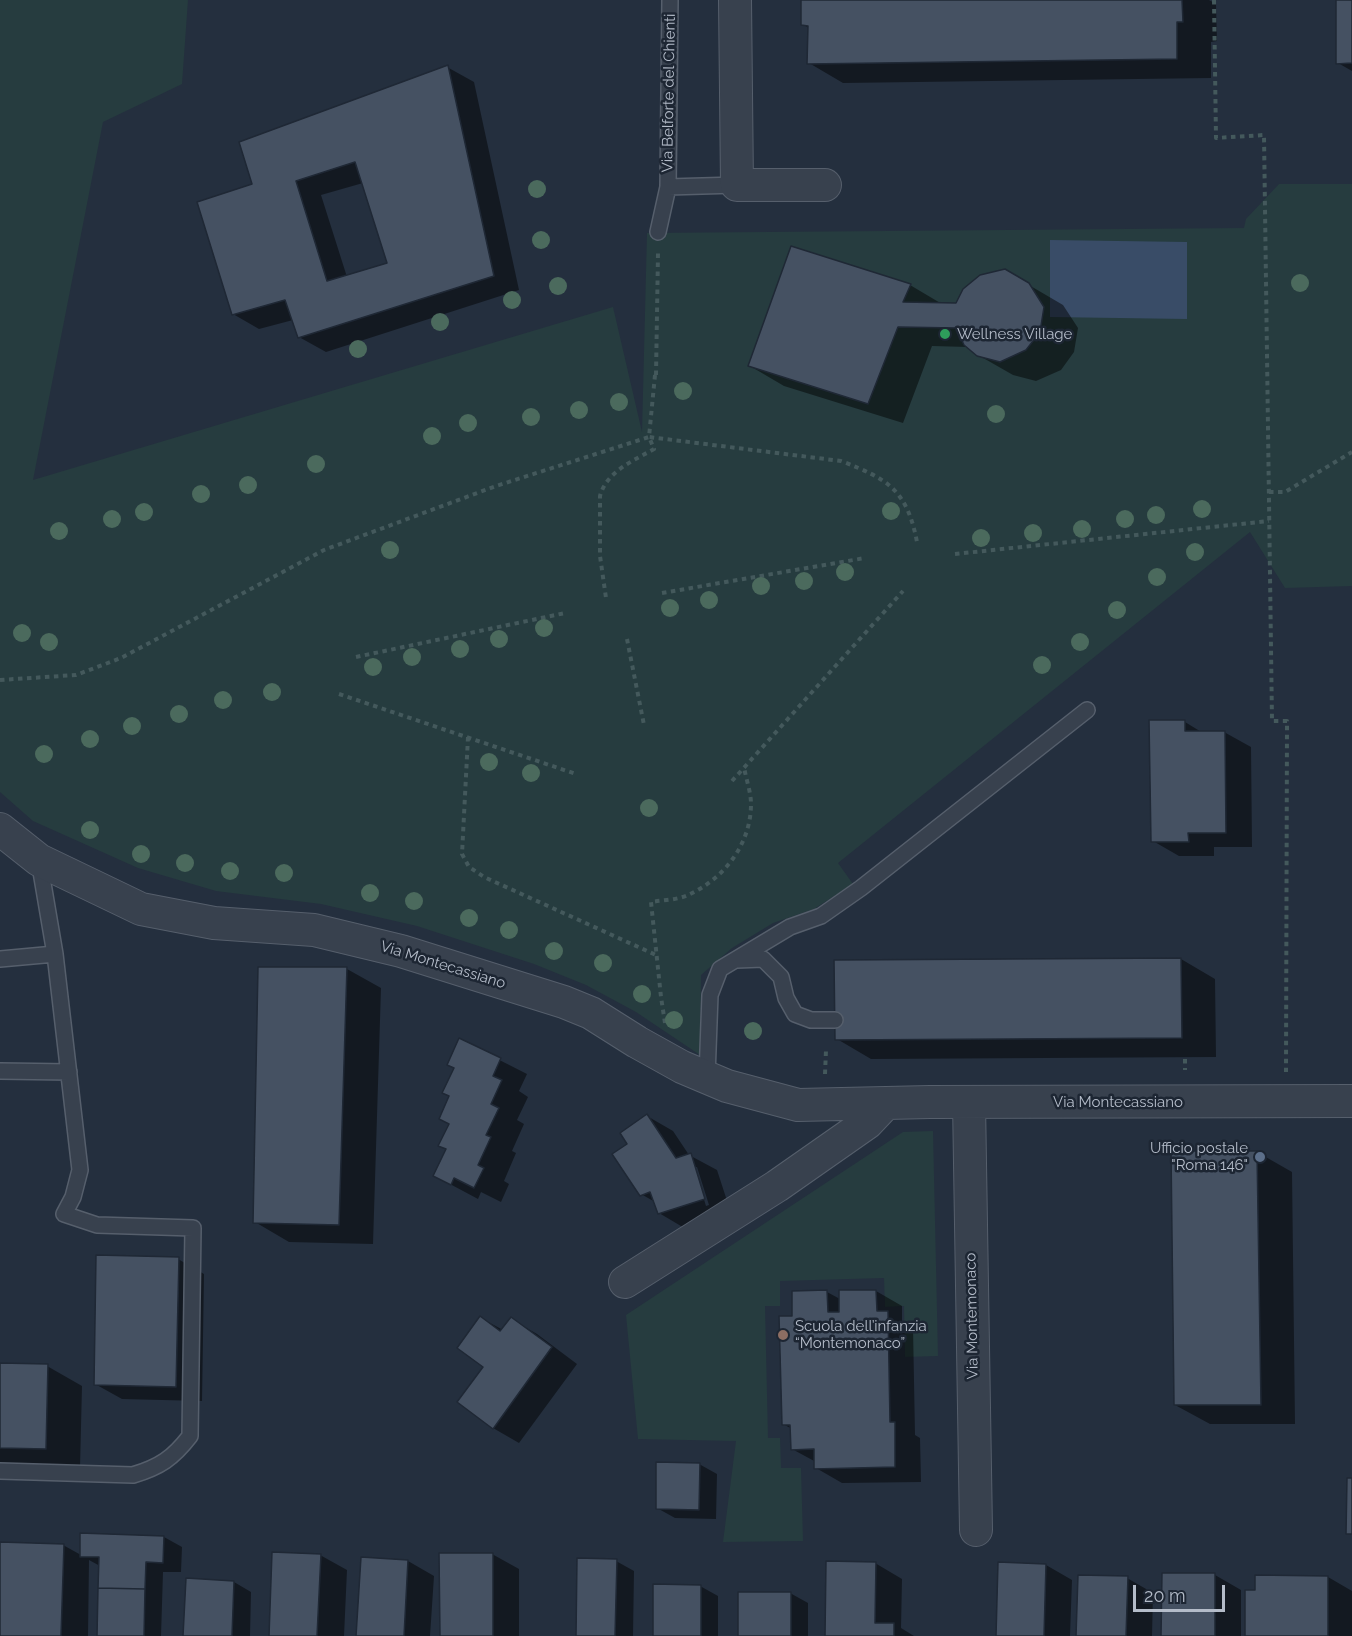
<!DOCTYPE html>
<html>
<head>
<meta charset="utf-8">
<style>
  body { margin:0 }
  #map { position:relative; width:1352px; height:1636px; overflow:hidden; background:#242f3e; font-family:Raleway,sans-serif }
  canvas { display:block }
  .scale { position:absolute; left:1133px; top:1585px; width:92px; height:27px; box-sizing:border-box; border:3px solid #b4bcc9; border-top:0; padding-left:8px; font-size:18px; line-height:21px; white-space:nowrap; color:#b4bcc9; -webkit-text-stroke:4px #1d2633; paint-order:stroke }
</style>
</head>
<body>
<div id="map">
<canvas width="1352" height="1636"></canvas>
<div class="scale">20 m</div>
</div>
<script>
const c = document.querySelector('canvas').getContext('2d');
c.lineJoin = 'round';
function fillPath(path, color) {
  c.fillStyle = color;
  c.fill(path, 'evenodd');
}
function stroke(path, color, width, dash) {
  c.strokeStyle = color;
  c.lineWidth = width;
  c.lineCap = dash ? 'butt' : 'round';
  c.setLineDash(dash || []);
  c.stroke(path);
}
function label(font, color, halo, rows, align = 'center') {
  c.font = font + ' Raleway,sans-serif';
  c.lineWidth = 5;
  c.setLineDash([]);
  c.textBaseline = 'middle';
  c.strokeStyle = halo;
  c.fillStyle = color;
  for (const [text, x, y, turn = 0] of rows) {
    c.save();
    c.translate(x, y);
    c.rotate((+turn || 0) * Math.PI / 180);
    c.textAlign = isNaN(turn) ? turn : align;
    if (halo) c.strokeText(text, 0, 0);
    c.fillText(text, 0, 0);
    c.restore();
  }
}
fillPath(new Path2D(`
  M0,0H188L182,84L103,122L33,480L613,307L642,432L647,233L1244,228L1246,219L1279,184H1352V586L1285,588L1250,532L838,863L853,884L814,909L773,923L732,948L701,975L700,1055L636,1012L586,985L534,964L417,926L321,904L216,891L138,868L33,821L0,792Z
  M933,1131L938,1356L905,1357L904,1306L885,1307L884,1278L780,1281V1306H765L768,1438H780L781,1468H801L803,1541L723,1542L736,1441L638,1439L626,1315L903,1132Z`), '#263c3f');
fillPath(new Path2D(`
  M1050,240L1187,242V319L1050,317Z`), '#394c67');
fillPath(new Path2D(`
  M803,0H1209L1216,4L1217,41L1211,42V78L843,83L809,63V28L802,24Z
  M1337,0H1352V71L1338,63Z
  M447,67L474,82L519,290L326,352L299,337L293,320L259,329L233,314L254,185ZM363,183L389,264L347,277L321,195Z
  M792,248L910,285L942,304H957L1005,271L1063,305L1078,328L1074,352L1061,370L1036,381L1013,375L978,355L968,347L932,346L903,423L784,386L750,366Z
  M1185,722L1203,733L1224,732L1251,747L1252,847H1214V856H1179L1153,841Z
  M1181,959L1215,979L1216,1057L871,1059L837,1039Z
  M347,969L381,988L373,1244L289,1242L255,1222Z
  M460,1040L527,1074L519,1091L528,1097L517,1120L524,1124L512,1151L516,1153L504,1181L509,1184L501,1202L481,1192L478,1199L435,1176L447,1149L451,1097Z
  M647,1116L673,1131L689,1155L717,1170L731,1213L686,1229L659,1213L655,1202L641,1194L629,1145ZM694,1167H697L709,1205L706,1206Z
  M1257,1152L1292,1172L1295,1424H1210L1175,1405L1173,1153Z
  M178,1259L204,1274L202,1401L122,1399L95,1384Z
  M876,1291L902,1306V1321L913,1327L915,1435L920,1438L921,1482L842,1483L816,1468V1462L792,1449V1429L783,1424L794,1317L827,1292L840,1299Z
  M481,1318L503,1330L511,1319L537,1334L577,1364L519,1443L493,1428Z
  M0,1365L47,1366L82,1386L80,1468L0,1466Z
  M699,1464L717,1474L716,1519L675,1518L657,1508Z
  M81,1535L164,1537L182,1547L181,1572H163L161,1636H98L100,1566L89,1560L88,1636H0L63,1545L81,1555Z
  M492,1554L519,1569V1636H441Z
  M320,1555L347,1570L344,1636H270Z
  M408,1561L434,1576L430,1636H358Z
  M616,1561L634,1571L633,1636H578Z
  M875,1563L902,1579L901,1628L914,1636H827Z
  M1046,1565L1072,1580L1070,1636H997Z
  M1215,1575L1241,1590V1636H1163Z
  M1328,1577L1352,1591V1636H1247L1256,1591Z
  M1127,1578L1153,1593L1152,1636H1078Z
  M187,1580L234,1582L251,1592L250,1636H185Z
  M700,1586L718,1596V1636H655Z
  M790,1593L808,1603V1636H740Z`), '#0007');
const building = new Path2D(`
  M801,0H1182L1183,22H1177V59L807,64L808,26L801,25Z
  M1336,0H1352V63L1336,64Z
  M448,65L494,276L298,338L285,300L232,315L197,202L252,184L239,142ZM355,162L387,263L327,281L296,181Z
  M791,246L911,284L903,302L956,303L963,289L980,275L1005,269L1029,283L1044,307L1040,332L1026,350L1000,362L977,356L964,345L956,328L898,327L868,404L748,366Z
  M1149,720H1185V731H1225L1226,833H1188L1189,842H1151Z
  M1181,958L1182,1038L835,1040L834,960Z
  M258,967H347L339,1225L253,1223Z
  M459,1038L501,1058L493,1076L502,1080L491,1104L499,1108L486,1135L491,1137L478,1165L484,1168L474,1188L454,1178L451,1185L433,1176L446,1149L438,1146L449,1124L439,1119L449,1096L442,1093L454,1068L447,1065Z
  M647,1114L676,1158L691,1153L705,1199L658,1214L650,1192L640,1196L612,1154L627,1144L620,1133Z
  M1171,1151H1257L1261,1405H1174Z
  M96,1255L179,1257L176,1387L94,1385Z
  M827,1290L828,1312H839V1290H876L877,1311H888L890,1422H895V1467L814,1469V1449L791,1450L790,1425H782L779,1316H792V1291Z
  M480,1316L500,1331L511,1317L552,1347L493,1429L457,1402L483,1367L457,1348Z
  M0,1363L48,1364L46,1449L0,1448Z
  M656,1462L700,1463L699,1510L656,1509Z
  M1347,1478H1352V1534H1346Z
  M80,1533L164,1536L163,1563L146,1562L145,1589L98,1588L99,1557H80Z
  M0,1542L64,1544L61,1636H0Z
  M272,1552L321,1554L317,1636H269Z
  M439,1553H493V1636H440Z
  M361,1557L408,1560L404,1636H356Z
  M577,1558L617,1559L615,1636H576Z
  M826,1561L876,1562L875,1623H894V1636H825Z
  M998,1562L1046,1564L1044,1636H996Z
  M1162,1573H1215V1636H1161Z
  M1078,1575L1128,1576L1126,1636H1076Z
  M1255,1575L1328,1576V1636H1245V1590H1255Z
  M186,1578L234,1581L232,1636H183Z
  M653,1584L701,1585V1636H653Z
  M98,1588L145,1589L144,1636H97Z
  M738,1592H791V1636H738Z`);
fillPath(building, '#455162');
stroke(building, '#1f2835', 1.5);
const lane = new Path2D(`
  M668,187L737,185
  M658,232L668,187L670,0
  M0,959L55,954
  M737,960L763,959L781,977L786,998L795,1014L811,1020H835
  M0,1071L69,1072
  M707,1077L710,995L720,969L790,927L821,916L861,888L1087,710
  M0,1471L133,1475C160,1467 173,1458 190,1436L193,1228L97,1225L64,1214L73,1197L80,1170L55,954L39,860`);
const street = new Path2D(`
  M735,0L737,185H825
  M0,829L39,860L141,909L214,923L314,930L401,951L564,1002L591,1013L637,1042L682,1067L727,1086L798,1105L930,1102L1352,1101
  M969,1102L976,1530
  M625,1282L777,1186L867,1123L885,1104`);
stroke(lane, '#565f6c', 18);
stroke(street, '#565f6c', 34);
stroke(new Path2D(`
  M1214,0L1216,138L1264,135L1272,721H1287L1286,1072
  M655,375L649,437L841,461C888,479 907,490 917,542
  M656,375L658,253
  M1269,492H1285L1352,452
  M955,554L1269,521
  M662,593L865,558
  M627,639L644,725
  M356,657L565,613
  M0,680L76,675L121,658L324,550L496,486L649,437L654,449C633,461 607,471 600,496V556L606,598
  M339,694L576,774
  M468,737L462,854L469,867L484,877L656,955
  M732,781L903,591
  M665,1023L661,997L651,902C663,900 677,900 688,895C724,879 751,844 751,804C751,792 746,779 744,767
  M1185,1059V1070
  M825,1074L826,1050`), '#44595c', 4, [4.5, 4.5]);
stroke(lane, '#38414e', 15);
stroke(street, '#38414e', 32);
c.fillStyle = '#4b6a5d';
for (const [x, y] of [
  [537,189],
  [541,240],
  [1300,283],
  [558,286],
  [512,300],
  [440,322],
  [358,349],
  [683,391],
  [619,402],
  [579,410],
  [996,414],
  [531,417],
  [468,423],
  [432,436],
  [316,464],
  [248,485],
  [201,494],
  [1202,509],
  [891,511],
  [144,512],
  [1156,515],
  [112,519],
  [1125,519],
  [1082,529],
  [59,531],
  [1033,533],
  [981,538],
  [390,550],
  [1195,552],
  [845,572],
  [1157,577],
  [804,581],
  [761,586],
  [709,600],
  [670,608],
  [1117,610],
  [544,628],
  [22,633],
  [499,639],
  [49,642],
  [1080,642],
  [460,649],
  [412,657],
  [1042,665],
  [373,667],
  [272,692],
  [223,700],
  [179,714],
  [132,726],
  [90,739],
  [44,754],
  [489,762],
  [531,773],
  [649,808],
  [90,830],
  [141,854],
  [185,863],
  [230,871],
  [284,873],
  [370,893],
  [414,901],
  [469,918],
  [509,930],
  [554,951],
  [603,963],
  [642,994],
  [674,1020],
  [753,1031]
]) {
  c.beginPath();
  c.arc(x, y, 9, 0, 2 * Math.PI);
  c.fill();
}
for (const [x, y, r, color] of [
  [945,334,6,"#2e9e5b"],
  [1260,1157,6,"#5c6f8a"],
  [783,1335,6,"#8d6e63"]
]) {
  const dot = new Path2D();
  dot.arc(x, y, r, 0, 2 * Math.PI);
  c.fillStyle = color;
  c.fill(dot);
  stroke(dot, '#1d2633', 2);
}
label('15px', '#b4bcc9', '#1d2633', [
  ["Via Belforte del Chienti",669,93,-89],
  ["Via Montecassiano",443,965,17],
  ["Via Montecassiano",1118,1102],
  ["Via Montemonaco",972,1316,-91]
]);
label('15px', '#b4bcc9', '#1d2633', [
  ["Wellness Village",957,334],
  ["Ufficio postale",1248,1148,"right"],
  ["\"Roma 146\"",1248,1165,"right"],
  ["Scuola dell’infanzia",795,1326],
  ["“Montemonaco”",795,1343]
], 'left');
</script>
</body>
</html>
